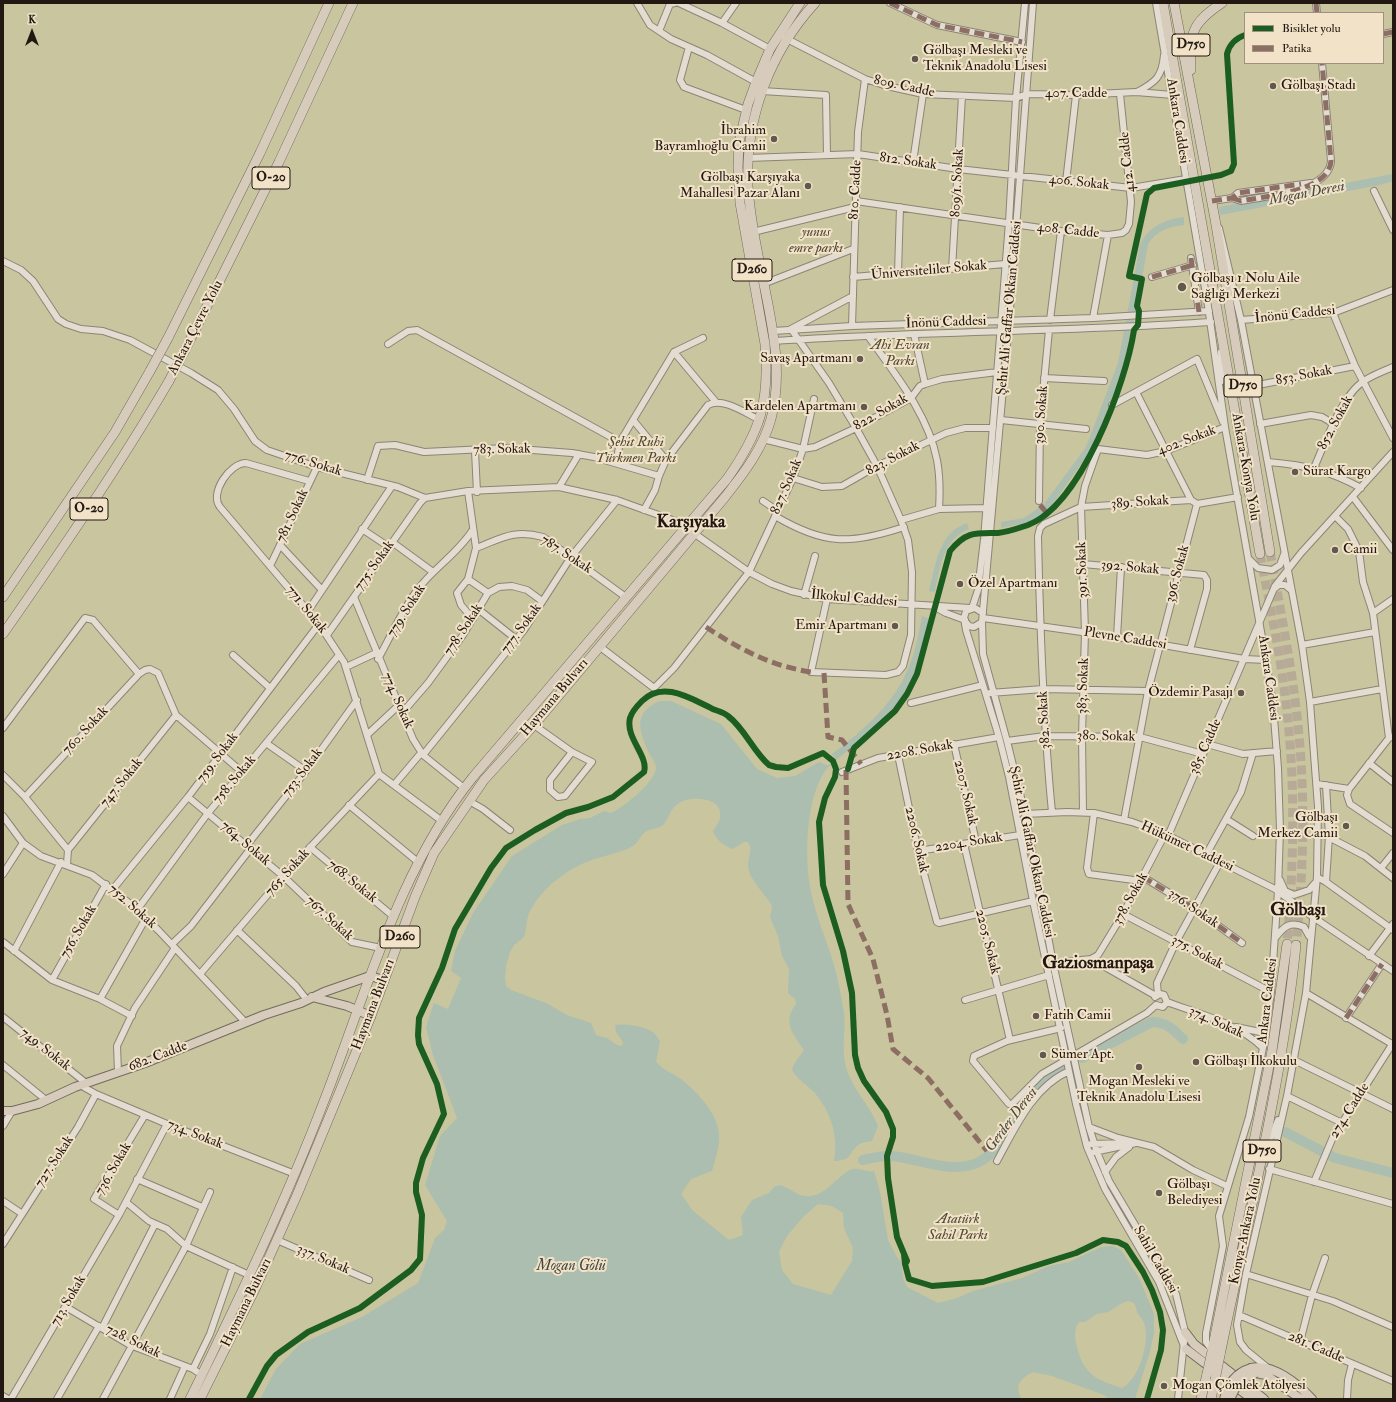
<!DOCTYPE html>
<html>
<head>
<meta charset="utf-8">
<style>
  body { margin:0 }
  #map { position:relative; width:1396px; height:1402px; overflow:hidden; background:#dccfb9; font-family:"IM FELL Double Pica",serif }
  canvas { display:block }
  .frame { position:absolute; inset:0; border:4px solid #221811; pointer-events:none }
  .legend { position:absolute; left:1244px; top:12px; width:140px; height:52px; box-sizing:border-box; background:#f1e2c8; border:1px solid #9e917f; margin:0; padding:5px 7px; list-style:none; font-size:12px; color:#221811 }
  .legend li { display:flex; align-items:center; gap:8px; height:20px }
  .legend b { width:20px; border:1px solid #9e917f }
  .north { position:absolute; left:12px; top:12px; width:40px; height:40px; -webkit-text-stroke:3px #f1e2c8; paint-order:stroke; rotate:0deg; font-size:11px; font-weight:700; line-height:16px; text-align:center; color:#221811 }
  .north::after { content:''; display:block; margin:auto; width:14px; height:18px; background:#221811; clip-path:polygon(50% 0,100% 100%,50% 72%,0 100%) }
</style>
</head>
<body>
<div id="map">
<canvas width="1396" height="1402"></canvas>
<div class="frame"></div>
<ul class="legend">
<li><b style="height:5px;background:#1b5e20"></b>Bisiklet yolu</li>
<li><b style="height:5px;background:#8d6e63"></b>Patika</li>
</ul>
<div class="north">K</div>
</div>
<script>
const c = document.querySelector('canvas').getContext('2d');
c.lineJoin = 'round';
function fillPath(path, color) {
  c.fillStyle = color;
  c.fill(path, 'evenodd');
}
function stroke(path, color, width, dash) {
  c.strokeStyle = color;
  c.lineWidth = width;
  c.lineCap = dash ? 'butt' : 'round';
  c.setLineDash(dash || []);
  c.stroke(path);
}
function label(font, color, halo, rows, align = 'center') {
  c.font = font + ' "IM FELL Double Pica",serif';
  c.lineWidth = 4;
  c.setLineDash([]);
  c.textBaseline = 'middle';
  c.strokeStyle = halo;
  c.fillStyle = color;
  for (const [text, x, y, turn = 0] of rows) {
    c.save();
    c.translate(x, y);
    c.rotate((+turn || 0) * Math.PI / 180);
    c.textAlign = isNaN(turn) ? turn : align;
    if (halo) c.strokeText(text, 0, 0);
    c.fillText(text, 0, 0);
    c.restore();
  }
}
fillPath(new Path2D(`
  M3,3H1393V1399H3ZM1245,13H1383V63H1245Z`), '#c9c59e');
fillPath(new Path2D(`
  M1393,174V181L1380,185L1220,215L1219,207Z
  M1184,217V225C1169,227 1157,230 1148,244L1136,313L1122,370L1095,444L1055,501L1045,513L1030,522L1001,528V522L1024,518L1044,504L1086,447L1118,363L1140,245C1149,226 1164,220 1184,217Z
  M967,523L969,529C943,539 940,567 935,592L929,591C936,565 938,533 967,523Z
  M922,616L931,619C926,637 923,657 915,675C899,712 866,736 836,760L832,754C864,730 896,702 910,664C916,649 919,632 922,616Z
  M659,701H671L721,724L757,769L777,778L795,776L819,762L829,766C805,793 804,859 811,892C816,916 826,939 833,962C838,978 841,996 844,1013C846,1031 841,1050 846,1067C852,1089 870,1105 878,1126L872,1141C867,1142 861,1142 857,1146C847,1155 853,1160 834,1161C839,1136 830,1110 814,1092C806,1084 798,1080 792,1070L794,1064L804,1050C793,1034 782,1022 796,1004L795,999L788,993L789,969L782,956L778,936L770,917L772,909L771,904C764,893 749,879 748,866C748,857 753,851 748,842H744L733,849C724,846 716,840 713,831C715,827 720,822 720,817C723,799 698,797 686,800C670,805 672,814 664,824C660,829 651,828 645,832C640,836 638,843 633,846C623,852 603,856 592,860C568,868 542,888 530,911C526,918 527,929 524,937L514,945L510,952L506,966L505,979L506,986L511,990L546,1003L567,1015L591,1023L596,1035L607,1038L617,1045L622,1046L623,1042L616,1032L615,1025C625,1023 646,1026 654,1033C656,1035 658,1039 660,1041L656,1062C666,1072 671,1072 681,1079C697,1092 717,1112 719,1134C720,1147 715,1159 712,1171L691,1179L681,1194L693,1211L729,1240L743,1235L741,1217L752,1200L769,1193L774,1187L780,1185C788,1187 798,1196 805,1196C825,1198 835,1178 850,1170C858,1166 865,1173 874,1171L880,1192L888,1240L897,1257L901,1262L903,1278L907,1287L938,1303L957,1298L973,1291L1022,1278L1049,1266L1069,1262L1101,1247L1113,1246L1121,1250L1139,1278L1154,1314V1333L1149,1355L1135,1399H1109L1104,1395L1052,1376L1033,1372C1021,1378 1013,1386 1022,1399H260L276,1369L300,1344L362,1317L418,1283L435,1238L444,1230L447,1221L425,1185L440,1136L457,1118L433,1055L426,1027L434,1003L448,1009L461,978L451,971L455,951L473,913L512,856L562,825L580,819L590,818L604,811L611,813C623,808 658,780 656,766C655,762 652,758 650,755C640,733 631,714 659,701ZM818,1204L832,1206L843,1213L844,1228L853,1248L852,1261L831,1295L793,1284L782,1270L779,1252L787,1236L803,1217ZM1128,1301L1134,1303C1136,1306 1136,1309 1137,1312C1139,1316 1143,1319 1144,1323C1151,1340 1139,1380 1122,1388C1093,1379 1083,1373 1076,1343C1075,1336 1074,1328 1079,1322H1085L1097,1314L1108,1312L1122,1303Z`), '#acbeb0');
stroke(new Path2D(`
  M829,766L836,759`), '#acbeb0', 1.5);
stroke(new Path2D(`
  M1082,1058L1152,1022C1166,1022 1173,1029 1183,1039
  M1285,1132L1335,1158L1393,1173
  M863,1160C873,1158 883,1155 893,1156C920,1159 951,1174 977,1163C1002,1152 1011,1118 1025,1098C1035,1085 1048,1075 1063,1067`), '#acbeb0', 10);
stroke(new Path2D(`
  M1270,552C1279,604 1290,656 1296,708C1306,787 1304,866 1296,945
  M1260,554C1269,601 1279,647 1285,695C1296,777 1294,861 1287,944`), '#b7aa97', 9, [9, 4.5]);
const minor = new Path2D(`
  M637,3L650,25L659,31
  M675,3L670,4L659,31L671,39L707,55L756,82
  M679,3L722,23L770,49
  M890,3L937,25L1022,42
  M1033,3L1009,322L982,622L983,654L1007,741L1025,814L1053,963L1089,1127L1097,1152L1109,1181L1176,1294L1185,1332L1178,1399
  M1156,3L1208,306L1225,427L1266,660L1273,705L1278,768L1280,830L1278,891L1271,992L1263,1048L1249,1117L1219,1216L1223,1246L1206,1333V1342L1212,1350
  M1316,3L1317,13
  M722,23L736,3
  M1383,34L1393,32
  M785,38L865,79L887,86L923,94L1016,98L1027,94L1076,95L1136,92L1173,95
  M689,47L680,80L684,87L746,110
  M762,91L826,95L827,155
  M1137,92C1156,82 1162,77 1164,55
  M748,158L858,154L958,169L1131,188L1186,179
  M913,162L923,94
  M1066,182L1076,95
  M1374,191L1393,230
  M1232,198L1241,201C1265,196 1329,192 1331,161L1322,63
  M856,201L1061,231L1108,235L1122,233L1126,230L1129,224L1131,202L1120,94
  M1212,201L1232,198L1238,193L1311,183
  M1219,228L1241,320L1302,645L1310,702L1318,807L1317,877L1306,993L1287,1096L1246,1274L1237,1325L1240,1342L1246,1350L1268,1368
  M753,232L855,207
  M1191,258L1199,312
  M3,261L21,270L33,281L58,319L66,324L81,329L103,331L130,340L191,373L218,390L234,409L255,441L267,450L317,467L398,487L425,498L468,491L559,487L617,500L678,522L749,572L772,584L791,591L827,599L970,608
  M952,269L962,96
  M898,273L900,207
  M853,277L1005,264
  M1152,277L1193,265
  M763,284L853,249
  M1333,313L1355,366L1393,438
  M1093,318L1108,235
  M1050,320L1061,231
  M1241,320L1333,313L1393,290
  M852,326L858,132L865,79
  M773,331L852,326L1093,318L1209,311
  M914,334L925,384
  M868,336C895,374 928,414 937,460C940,476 940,493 939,509
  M774,341C920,331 1065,332 1211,322
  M388,344L408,331L417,330L620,442
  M674,352L703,338
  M1221,352L1222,381
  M1044,378L1104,381
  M1253,386L1355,366
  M1136,392L1191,500
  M1112,405L1197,359L1223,422
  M1001,420L1086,429
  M1260,424L1311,415L1322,417L1334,424
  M763,439L803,449L815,447L856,428L911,398L920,386L925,384L942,379L997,372
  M475,451L477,492
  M666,460L633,420L674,352L715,401
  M1268,462C1304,465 1328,470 1361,488
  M616,463L620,442L633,420
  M1314,468C1324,445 1341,399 1360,384C1369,376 1382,372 1393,367
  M793,478L822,487L842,486L877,466L946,433L965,428H993
  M367,480L378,446L395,445L424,452L506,448L572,453L594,457L659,476
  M309,481L246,463C230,463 209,493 220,507L319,624L344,662L379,774L442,821
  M559,487L579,454
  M468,491L476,548L468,579L488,593
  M1353,497L1393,550
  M763,501L778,511
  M1039,501L1040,424L1049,330
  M644,510L655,490L659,476L666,460L708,405C723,397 745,413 760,420
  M775,516C824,545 850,545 904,527
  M1335,516L1348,529L1359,551L1363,582L1373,613
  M901,520L939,509L986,508
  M362,529L389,547
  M392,542L433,572
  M280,545L322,590
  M476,548C502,538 515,529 543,537L627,598
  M1249,559L1258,568L1272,570L1280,565L1284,554
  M1083,564L1204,575L1207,580V589L1190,650
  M270,566L317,467
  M468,579L457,593L461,605L473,619
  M1274,589L1279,585H1285L1291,590
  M804,595L815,556
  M354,597L413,739L423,755L464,788
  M827,599L811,672L886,675L898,672L903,666L911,635L912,572L908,540L901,520L877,466L856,428L829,383L791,329L853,296
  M933,606L946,613L965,620
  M972,608L978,590L984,539L1009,222L1016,98L1025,3
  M478,609L516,639
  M308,611L392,486
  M983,613L975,608L966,611L964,618L966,630L999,737L1009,777L1033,901L1076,1104L1087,1147L1105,1189L1159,1282L1184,1346
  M983,618L1117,637L1244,659L1266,660
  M965,621L969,626L974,627L982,622
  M327,635L420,503L425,498
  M1117,637L1121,567
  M1302,645L1375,632
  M599,646L654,688L674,668L749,572L793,478L803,449L814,399
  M233,655L270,688
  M378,659C391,636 402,610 418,589C434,568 457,554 472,531
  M346,667L376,653
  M990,693L1043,689L1148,691
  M1310,702L1382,689
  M911,703L983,685
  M402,713L428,683L463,635L488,593L499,587L512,586L527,590L542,601
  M534,725L572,752L592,762L565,796L558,797L550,790V780L572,752
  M3,728L85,618L93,620L139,674
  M367,735L398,706
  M1389,738L1373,613L1393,599
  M1007,741L1045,736L1140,737L1203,754
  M266,743L306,771
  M954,744L976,842
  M1207,744L1243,754L1277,751
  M423,755L524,630L571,557L617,500
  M898,755L918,851L937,922L939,923L1033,901
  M1369,763L1393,782
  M842,772L878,758L999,737
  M3,775L25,797L68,850L67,864
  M1317,784L1349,789L1389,738L1392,737
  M394,785L421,753
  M1326,785L1329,836L1326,882
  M1349,789L1347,795L1350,804L1393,833
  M25,797L139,674L145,670L150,669L158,673L176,715L242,772
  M188,797L283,876L352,942L381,948
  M469,801L483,809L510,830
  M349,805L418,862
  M1052,812C1043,720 1040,628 1038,536L1040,528L1044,524L1081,507L1191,500L1197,504L1238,497
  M1083,812L1082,736L1085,632L1081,507L1085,486L1098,449L1147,455L1166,451L1225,427
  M1094,813L1087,868L1089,874L1141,881
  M1025,814L1067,812L1094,813L1132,822L1165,834L1275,889L1313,917L1393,971
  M3,816L23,843L41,856L92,875L133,906L159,931L245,1022
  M1226,819L1253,836
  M1124,820L1148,691L1197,504
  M1319,832L1365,856L1393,878
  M1168,836L1275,586L1301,553L1393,452
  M964,844L1010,1040
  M247,845L306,771L357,700
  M310,847L394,917
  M68,850L176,715
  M918,851L1020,835
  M1206,855L1241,792L1253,753
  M1381,868L1393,853
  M3,874L23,843
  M1143,877L1194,908L1242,943
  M1317,877L1326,882L1393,930
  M1280,880L1285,891L1294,895L1309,890L1316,882
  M113,889L188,797L319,624
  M137,910L208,813L339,655
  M1123,914L1271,992
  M237,930L296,986L307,1000
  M1276,937C1284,926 1291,921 1304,927L1309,936
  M3,942L52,980L100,999L132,1016
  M172,944L191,926L251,848
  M14,951L61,862
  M1369,956L1393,924
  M1091,959L1098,955L1123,914L1165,834
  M1053,963L1091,959L1156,996
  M200,974L286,873L379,774
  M52,980L106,884
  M1306,993L1392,1044
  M1158,995L1157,983L1176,942L1220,862
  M1155,997L1160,994L1164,995L1167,1002
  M100,999L146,918
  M965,1000L1049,975
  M1167,1002C1199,1014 1238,1023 1263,1048
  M1156,1005L1163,1007L1167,1002
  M3,1017L86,1083
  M1346,1018L1382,964
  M1236,1027L1265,1033
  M1061,1028L1007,1041L974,1056L973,1061L1009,1104H1012L1042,1074L1147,1013L1156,1005
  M1294,1060L1393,1109
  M3,1065L46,1100
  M118,1072L117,1046L135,1008L175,948
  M96,1094L167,1124L295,1174
  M1287,1096L1342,1123
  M3,1126L12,1111
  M1089,1127L1118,1138L1154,1147L1193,1170L1227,1186
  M1091,1144L1126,1143
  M1268,1145L1278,1120
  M1094,1152L1136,1143
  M997,1161C1015,1128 1033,1087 1069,1071
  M1269,1169L1393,1204
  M1105,1172L1116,1157L1129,1147
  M137,1179L202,1207
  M1314,1182L1333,1137L1393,1043
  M3,1201L21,1213
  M126,1202L149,1221L167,1229L186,1246L249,1275
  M119,1215L94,1199L145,1115
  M277,1240L369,1280
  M3,1244L78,1127L96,1094L80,1085
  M1246,1274L1333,1301L1393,1327
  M66,1307L130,1345L193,1369L202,1375
  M1239,1315L1393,1381
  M102,1328L155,1224
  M1300,1342L1312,1295L1325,1258
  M193,1369L210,1334L233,1267
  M3,1396L8,1399
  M11,1399L119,1215L167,1124
  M57,1399L99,1326
  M103,1399L186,1246L210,1192
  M170,1399L185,1366
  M1347,1399L1348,1380L1352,1364`);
const major = new Path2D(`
  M312,997L347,1006L371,1016
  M3,1111H12L38,1104L75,1087L145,1063L264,1015L301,1003L324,992L370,976L384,980
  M1185,1332L1194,1344L1264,1399
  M1186,1349L1252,1399
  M1251,1368C1273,1363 1298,1384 1312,1399
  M1256,1373L1266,1375L1301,1399`);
const highway = new Path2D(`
  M1163,3L1260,554
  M1174,3L1215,219L1270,552
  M1191,70C1190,34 1190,24 1222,3
  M168,338L260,153L329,3
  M185,350L279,162L353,3
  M3,597L115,432L150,371
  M3,634C61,551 118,468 169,381
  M1212,1351L1272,1051L1287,944
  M1220,1355C1248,1219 1282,1083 1296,945
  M190,1399C238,1301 285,1203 324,1101C367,992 398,870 473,777L727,479C760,432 770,402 765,344L740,203L738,167L739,142L748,104L756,82L770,49L800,3
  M200,1399L255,1289L297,1195L371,1016L415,897L434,853L484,780L534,725L725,497C744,473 763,448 771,419C783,374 773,329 764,284C757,252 750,219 748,186C745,118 770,52 815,3
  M1201,1399L1207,1374
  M1211,1399L1215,1380`);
stroke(minor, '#8c8477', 8);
stroke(major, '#726b60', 10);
stroke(highway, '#726b60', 10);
stroke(minor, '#e3dcd1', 6);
stroke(major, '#d7ccbc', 8);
stroke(highway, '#d7ccbc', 9);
const majorBridge = new Path2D(`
  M1224,1399C1228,1384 1235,1373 1251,1368
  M1230,1399L1239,1381L1256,1373`);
const highwayBridge = new Path2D(`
  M150,371L168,338
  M169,381L185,350
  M1207,1374L1212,1351
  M1215,1380L1220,1355`);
stroke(majorBridge, '#726b60', 10, []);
stroke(highwayBridge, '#726b60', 10, []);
stroke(majorBridge, '#d7ccbc', 8);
stroke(highwayBridge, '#d7ccbc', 9);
stroke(new Path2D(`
  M890,3L937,25L1022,42
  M1316,3L1317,13
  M1383,34L1393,32
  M1232,198L1241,201C1265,196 1329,192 1331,161L1322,63
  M1212,201L1232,198L1238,193L1301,184
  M1191,258L1199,312
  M1152,277L1193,265
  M1040,505L1047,513
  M706,627C739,649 771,666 811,672
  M824,673L828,737L842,740L861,764
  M846,770L848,904L873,959L887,1015L893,1049L928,1078L987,1151
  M1143,877L1194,908L1242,943
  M1346,1018L1382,964`), '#8d6e63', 5, [10, 5]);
stroke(new Path2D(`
  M848,769L854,748L895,711L907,694L917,674L950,551C966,531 976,533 998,533C1008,532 1019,528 1028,525C1081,505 1126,383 1134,330L1138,325L1139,311L1137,306L1142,279L1129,276L1147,194L1154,188L1221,175L1231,171L1234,164L1227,54C1229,45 1236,38 1245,35
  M905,1264L909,1279L932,1286L983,1282L1076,1253L1103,1240L1118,1242L1126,1246L1143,1272L1152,1290L1160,1312L1163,1330L1161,1350L1147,1399
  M249,1399L267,1366L276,1355L308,1332L360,1308L411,1270L420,1259L422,1215L416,1192V1183L423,1158L444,1114L437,1084L419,1044L418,1035L419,1018L442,968L455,929L491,868L506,848L535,830L566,813L588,807L613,797L644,772C649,756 625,738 630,718C632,711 637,706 642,701C662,681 688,697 709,707C715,711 722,711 728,716C745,729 753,751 769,765L776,767L788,768L823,753L833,761L836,769L835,777L825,798L819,822L823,885L843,951L852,993L855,1055L858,1068L864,1081L886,1112L893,1129V1137L887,1156L888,1178L897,1237L907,1261L905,1264L904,1254`), '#1b5e20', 6);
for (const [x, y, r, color] of [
  [915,59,4,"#63584c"],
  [1273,86,4,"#63584c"],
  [774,139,4,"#63584c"],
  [808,186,4,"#63584c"],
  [1182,287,5,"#63584c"],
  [860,359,4,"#63584c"],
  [864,407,4,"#63584c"],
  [1295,472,4,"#63584c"],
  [1335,550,4,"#63584c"],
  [960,584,4,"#63584c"],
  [895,626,4,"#63584c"],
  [1241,693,4,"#63584c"],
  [1346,826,4,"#63584c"],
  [1036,1016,4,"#63584c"],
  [1043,1055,4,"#63584c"],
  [1196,1062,4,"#63584c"],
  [1139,1067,4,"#63584c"],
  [1159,1193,4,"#63584c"],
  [1164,1386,4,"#63584c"]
]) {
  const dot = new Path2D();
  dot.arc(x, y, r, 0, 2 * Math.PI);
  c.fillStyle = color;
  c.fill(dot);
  stroke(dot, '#f1e2c8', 1.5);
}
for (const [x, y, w] of [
  [1191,45,38],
  [271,178,38],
  [752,270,40],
  [1243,386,38],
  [89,509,38],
  [400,937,40],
  [1262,1151,38]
]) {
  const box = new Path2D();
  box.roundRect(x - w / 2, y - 11, w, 22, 3);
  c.fillStyle = '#f1e2c8';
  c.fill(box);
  stroke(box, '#221811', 1);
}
label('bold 13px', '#221811', null, [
  ["D750",1191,45],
  ["O-20",271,178],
  ["D260",752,270],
  ["D750",1243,386],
  ["O-20",89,509],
  ["D260",400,937],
  ["D750",1262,1151]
]);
label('14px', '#221811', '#f1e2c8', [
  ["Gölbaşı Mesleki ve",923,51],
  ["Teknik Anadolu Lisesi",923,67],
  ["Gölbaşı Stadı",1281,86],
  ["İbrahim",766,131,"right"],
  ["Bayramlıoğlu Camii",766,147,"right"],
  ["Gölbaşı Karşıyaka",800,178,"right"],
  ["Mahallesi Pazar Alanı",800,194,"right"],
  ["Gölbaşı 1 Nolu Aile",1191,279],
  ["Sağlığı Merkezi",1191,295],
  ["Savaş Apartmanı",852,359,"right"],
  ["Kardelen Apartmanı",856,407,"right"],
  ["Sürat Kargo",1303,472],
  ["Camii",1343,550],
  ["Özel Apartmanı",968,584],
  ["Emir Apartmanı",887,626,"right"],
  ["Özdemir Pasajı",1233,693,"right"],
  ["Gölbaşı",1338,818,"right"],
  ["Merkez Camii",1338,834,"right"],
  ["Fatih Camii",1044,1016],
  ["Sümer Apt.",1051,1055],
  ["Gölbaşı İlkokulu",1204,1062],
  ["Mogan Mesleki ve",1139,1082,"center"],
  ["Teknik Anadolu Lisesi",1139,1098,"center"],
  ["Gölbaşı",1167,1185],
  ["Belediyesi",1167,1201],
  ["Mogan Çömlek Atölyesi",1172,1386]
], 'left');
label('14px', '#221811', '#f1e2c8', [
  ["809. Cadde",904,87,12],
  ["407. Cadde",1076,94],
  ["Ankara Caddesi",1177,121,81],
  ["812. Sokak",908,162,8],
  ["412. Cadde",1128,162,-96],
  ["809/1. Sokak",958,183,-87],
  ["406. Sokak",1079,183,6],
  ["810. Cadde",856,190,-87],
  ["408. Cadde",1068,231,6],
  ["Üniversiteliler Sokak",929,271,-5],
  ["Şehit Ali Gaffar Okkan Caddesi",1010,308,-85],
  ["İnönü Caddesi",1295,315,-6],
  ["İnönü Caddesi",946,323,-2],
  ["Ankara Çevre Yolu",196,328,-63],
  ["853. Sokak",1304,376,-11],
  ["822. Sokak",881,413,-30],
  ["390. Sokak",1042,415,-86],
  ["852. Sokak",1336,423,-62],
  ["402. Sokak",1187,441,-21],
  ["783. Sokak",502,450,-1],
  ["823. Sokak",893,459,-28],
  ["776. Sokak",313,464,17],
  ["Ankara-Konya Yolu",1245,467,80],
  ["827. Sokak",787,487,-67],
  ["389. Sokak",1140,503,-4],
  ["781. Sokak",293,516,-65],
  ["787. Sokak",566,555,33],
  ["775. Sokak",375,566,-55],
  ["392. Sokak",1130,568,5],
  ["391. Sokak",1083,570,-92],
  ["396. Sokak",1178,574,-75],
  ["İlkokul Caddesi",854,599,5],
  ["771. Sokak",306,610,51],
  ["779. Sokak",407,611,-58],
  ["777. Sokak",522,629,-54],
  ["778. Sokak",464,630,-57],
  ["Plevne Caddesi",1125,639,9],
  ["Ankara Caddesi",1268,678,82],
  ["383. Sokak",1084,686,-88],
  ["Haymana Bulvarı",555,698,-50],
  ["774. Sokak",397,701,66],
  ["382. Sokak",1045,720,-93],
  ["760. Sokak",86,731,-47],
  ["380. Sokak",1106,737,1],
  ["385. Cadde",1206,747,-66],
  ["2208. Sokak",920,751,-10],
  ["759. Sokak",218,758,-53],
  ["753. Sokak",303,773,-53],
  ["758. Sokak",235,780,-50],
  ["747. Sokak",122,783,-51],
  ["2207. Sokak",965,793,77],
  ["2206. Sokak",916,840,77],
  ["2204. Sokak",969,843,-9],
  ["764. Sokak",245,844,40],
  ["Hükümet Caddesi",1187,847,25],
  ["Şehit Ali Gaffar Okkan Caddesi",1031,852,78],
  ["765. Sokak",288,873,-48],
  ["768. Sokak",352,882,39],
  ["378. Sokak",1131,899,-61],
  ["752. Sokak",132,907,41],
  ["376. Sokak",1193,909,34],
  ["767. Sokak",329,919,42],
  ["756. Sokak",79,932,-60],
  ["2205. Sokak",987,942,76],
  ["375. Sokak",1197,953,28],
  ["Ankara Caddesi",1268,1001,-83],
  ["Haymana Bulvarı",374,1005,-69],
  ["374. Sokak",1216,1023,24],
  ["749. Sokak",45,1050,38],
  ["682. Cadde",158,1057,-21],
  ["274. Cadde",1350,1111,-58],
  ["734. Sokak",195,1135,21],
  ["727. Sokak",55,1162,-57],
  ["736. Sokak",114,1169,-60],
  ["Konya-Ankara Yolu",1246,1231,-78],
  ["337. Sokak",323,1260,23],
  ["Sahil Caddesi",1155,1260,60],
  ["713. Sokak",69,1301,-60],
  ["Haymana Bulvarı",247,1303,-64],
  ["728. Sokak",133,1342,26],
  ["281. Cadde",1316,1348,23]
]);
label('italic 14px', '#4f4934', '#f1e2c8', [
  ["yunus",816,233],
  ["emre parkı",816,249],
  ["Ahi Evran",900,346],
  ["Parkı",900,362],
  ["Şehit Ruhi",636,443],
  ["Türkmen Parkı",636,459],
  ["Atatürk",958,1220],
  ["Sahil Parkı",958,1236]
]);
label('italic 15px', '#454840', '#f1e2c8', [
  ["Mogan Deresi",1307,194,-11],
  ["Gerder Deresi",1012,1120,-53],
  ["Mogan Gölü",571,1267]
]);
label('bold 18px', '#221811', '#f1e2c8', [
  ["Karşıyaka",691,523],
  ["Gölbaşı",1298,911],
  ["Gaziosmanpaşa",1098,964]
]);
</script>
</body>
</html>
